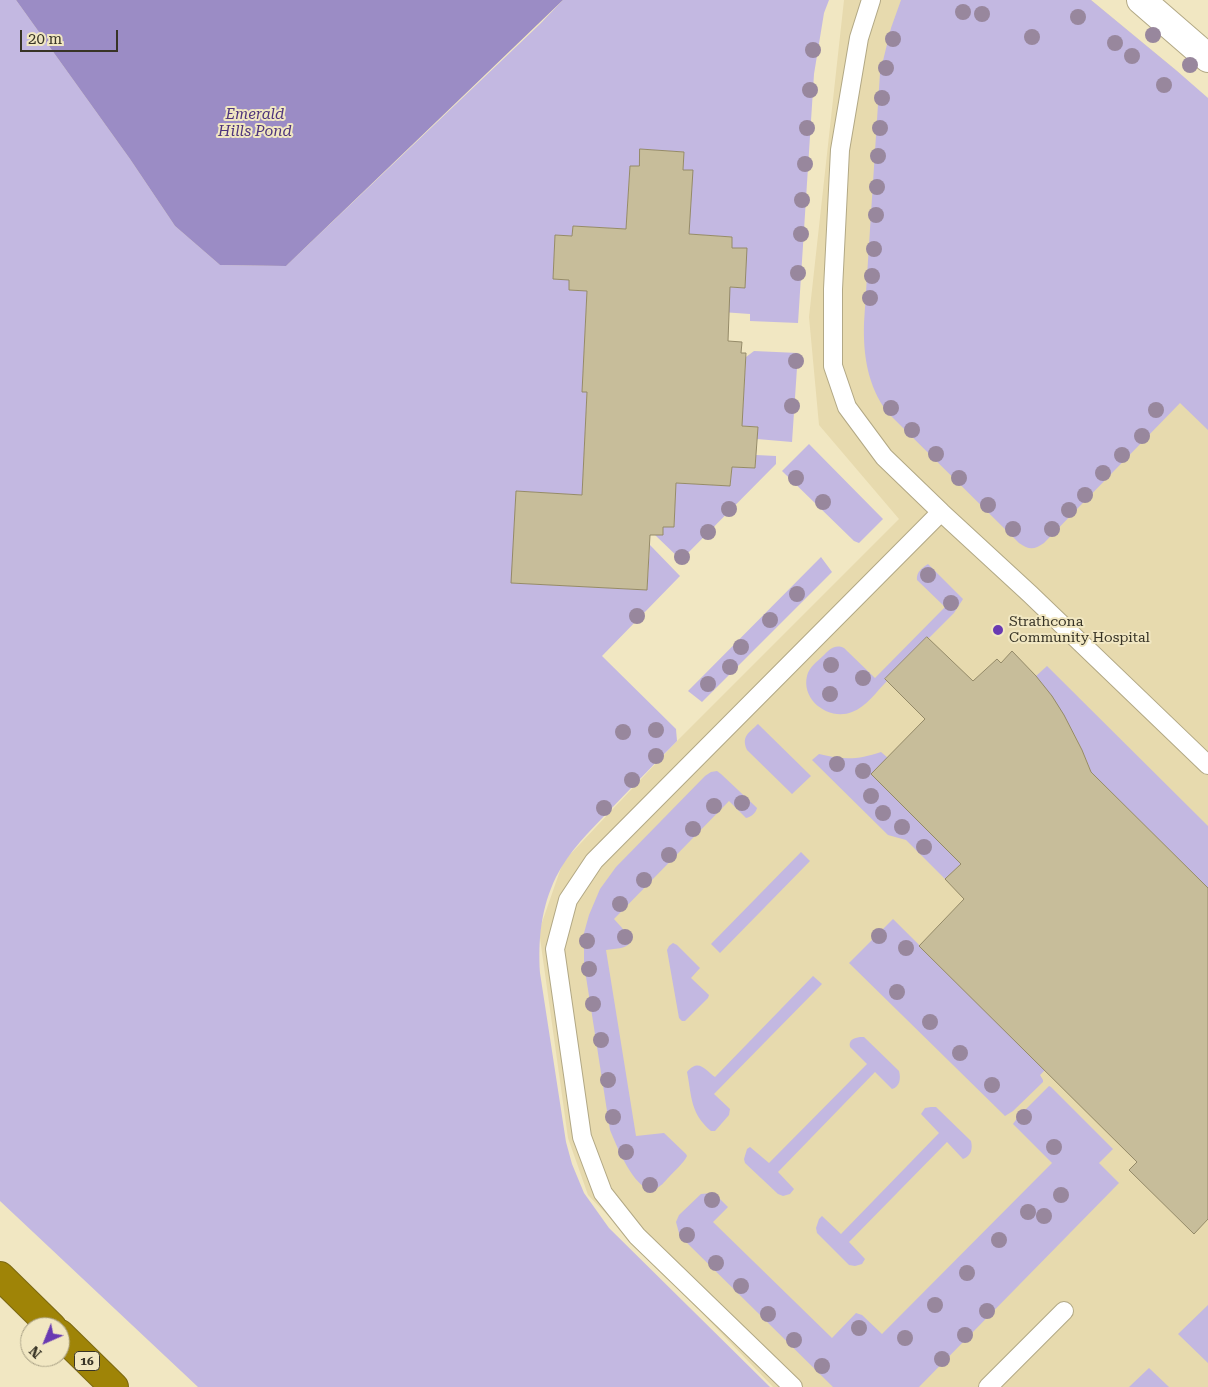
<!DOCTYPE html>
<html>
<head>
<meta charset="utf-8">
<style>
  body { margin:0 }
  #map { position:relative; width:1208px; height:1387px; overflow:hidden; background:#f1e7c2; font-family:"Roboto Serif",serif }
  canvas { display:block }
  .north { position:absolute; left:20px; top:1317px; width:50px; height:50px; box-sizing:border-box; background:#f1e7c2; border:1px solid #a79f84; border-radius:50%; rotate:224deg; font-size:14px; font-weight:700; line-height:20px; text-align:center; color:#383426 }
  .north::after { content:''; display:block; margin:auto; width:18px; height:22px; background:#693ab2; clip-path:polygon(50% 0,100% 100%,50% 72%,0 100%) }
  .scale { position:absolute; left:20px; top:30px; width:98px; height:22px; box-sizing:border-box; border:2px solid #383426; border-top:0; padding-left:6px; font-size:15px; line-height:18px; white-space:nowrap; color:#383426; -webkit-text-stroke:4px #f1e7c2; paint-order:stroke }
</style>
</head>
<body>
<div id="map">
<canvas width="1208" height="1387"></canvas>
<div class="north">N</div>
<div class="scale">20 m</div>
</div>
<script>
const c = document.querySelector('canvas').getContext('2d');
c.lineJoin = 'round';
function fillPath(path, color) {
  c.fillStyle = color;
  c.fill(path, 'evenodd');
}
function stroke(path, color, width, dash) {
  c.strokeStyle = color;
  c.lineWidth = width;
  c.lineCap = dash ? 'butt' : 'round';
  c.setLineDash(dash || []);
  c.stroke(path);
}
function label(font, color, halo, rows, align = 'center') {
  c.font = font + ' "Roboto Serif",serif';
  c.lineWidth = 4;
  c.setLineDash([]);
  c.textBaseline = 'middle';
  c.strokeStyle = halo;
  c.fillStyle = color;
  for (const [text, x, y, turn = 0] of rows) {
    c.save();
    c.translate(x, y);
    c.rotate((+turn || 0) * Math.PI / 180);
    c.textAlign = isNaN(turn) ? turn : align;
    if (halo) c.strokeText(text, 0, 0);
    c.fillText(text, 0, 0);
    c.restore();
  }
}
fillPath(new Path2D(`
  M844,0H1091L1177,71L1208,99V1387H773L588,1195L568,1138L539,931L563,862L677,741L899,519L819,425L809,317Z`), '#e7daae');
fillPath(new Path2D(`
  M0,0H16L130,159L175,226L220,265L286,266L540,24L563,0H829L824,13L814,74L798,323L750,321V314L679,309L730,287L744,288L746,248H732V237L689,234L692,170H683L684,152L640,149L639,166H630L626,229L573,226L572,236L555,235L553,279L569,280V290L587,291L582,392H587L582,495L516,491L512,583L647,590L650,545L680,576L602,656L676,729L677,741C654,764 631,788 608,812C589,832 569,851 556,877C541,908 538,939 540,973L566,1142L572,1164L584,1193L609,1228L770,1387H198L0,1201Z
  M901,0H1091L1177,71L1208,98V430L1180,403L1044,543C1034,550 1029,550 1019,543L887,412C868,386 863,356 864,323L880,73L891,28Z
  M754,351L798,353L792,442L757,439L758,427L733,425L743,406L746,357Z
  M809,444L883,519L859,543L854,541L782,471Z
  M756,455L776,456V464L681,560L655,535H663V527H674L676,483L730,486L732,467L755,468Z
  M821,557L832,572L702,702L688,691Z
  M928,564L963,599L954,613L929,638L927,637L885,679L887,681C877,691 866,707 852,712C830,721 801,701 807,676C809,667 817,662 824,655C830,649 835,644 844,648L875,678L945,607L917,580C916,572 922,568 928,564Z
  M1047,666L1208,826V888L1100,781L1093,777C1080,739 1060,707 1036,676Z
  M758,724L811,776L792,794L747,750C741,736 749,733 758,724Z
  M881,752L888,758L871,774L961,864L945,879L906,840L888,835L812,760L819,754C843,760 858,760 881,752Z
  M717,771L721,774L755,806L757,808C756,813 751,817 746,818L729,801L614,919L631,938C630,950 616,948 606,950L636,1136L664,1133L686,1154L687,1156C683,1164 675,1170 669,1177C665,1181 660,1188 654,1189C635,1193 616,1144 610,1130L584,964V933L589,915L600,889L616,867L705,776L711,772Z
  M801,852L810,861L720,953L711,944Z
  M893,919L1045,1070L1040,1075L1043,1080V1082L1013,1111L1005,1116L849,963Z
  M673,943L677,945L700,968L691,978L709,995L708,998L685,1021H682L679,1018L667,950L669,946Z
  M813,976L822,984L714,1094L730,1109L729,1115L715,1131H711C690,1113 692,1097 687,1072C699,1058 705,1070 715,1077Z
  M860,1037H864L899,1071C901,1078 900,1087 892,1089L875,1072L778,1172L794,1189L790,1194L783,1196L778,1194L745,1163L744,1159L747,1149L750,1147L769,1163L867,1064L850,1047C848,1040 854,1038 860,1037Z
  M1049,1086L1051,1087L1113,1149L1099,1163L1119,1183L919,1387H833L682,1238L679,1233L676,1222L679,1215L701,1194L711,1193L716,1195L728,1207L713,1222L832,1338L856,1313L862,1315L882,1334L1052,1163L1013,1124L1018,1117Z
  M931,1107H936L971,1141C973,1149 971,1156 963,1159L947,1142L849,1242L865,1259L862,1264L855,1266L849,1265L817,1233L816,1228L819,1219L822,1216L841,1234L939,1133L921,1114L925,1108Z
  M1208,1305V1363L1178,1334Z
  M1149,1368L1169,1387H1129Z`), '#c3b8e1');
fillPath(new Path2D(`
  M16,0H563L286,266L220,265L175,226L130,159Z`), '#9b8cc5');
const building = new Path2D(`
  M640,149L684,152L683,170H693L689,234L732,237V248H747L745,288L730,287L728,341L742,342L741,353H746L742,426L758,427L755,468L732,467L730,486L676,483L674,527H663V535H650L647,590L511,583L516,491L582,495L587,392H582L587,291L569,290V280L553,279L555,235L572,236L573,226L626,229L630,166H639Z
  M927,637L973,681L997,659L1001,663L1012,651L1036,676L1052,696L1064,715L1082,750L1091,772L1208,888V1219L1194,1234L1129,1170L1137,1162L919,946L964,899L945,879L961,864L871,774L925,719L885,679Z`);
fillPath(building, '#c7bd9a');
stroke(building, '#948a68', 1);
const service = new Path2D(`
  M871,0L859,38L840,150L833,289V366L847,407L884,457L941,512
  M793,1387L637,1236L603,1193L582,1137L555,949L568,900L594,861L941,512L1030,594L1208,765
  M988,1387L1064,1311`);
const tertiary = new Path2D(`
  M1141,0L1208,58`);
const motorway = new Path2D(`
  M0,1276L52,1327
  M60,1334L114,1387`);
stroke(service, '#b2a885', 20);
stroke(tertiary, '#b2a885', 30);
stroke(motorway, '#7b6812', 30);
stroke(service, '#fff', 18);
stroke(tertiary, '#fff', 28);
stroke(motorway, '#9f8407', 28);
c.fillStyle = '#98879d';
for (const [x, y] of [
  [963,12],
  [982,14],
  [1078,17],
  [1153,35],
  [1032,37],
  [893,39],
  [1115,43],
  [813,50],
  [1132,56],
  [1190,65],
  [886,68],
  [1164,85],
  [810,90],
  [882,98],
  [807,128],
  [880,128],
  [878,156],
  [805,164],
  [877,187],
  [802,200],
  [876,215],
  [801,234],
  [874,249],
  [798,273],
  [872,276],
  [870,298],
  [796,361],
  [792,406],
  [891,408],
  [1156,410],
  [912,430],
  [1142,436],
  [936,454],
  [1122,455],
  [1103,473],
  [796,478],
  [959,478],
  [1085,495],
  [823,502],
  [988,505],
  [729,509],
  [1069,510],
  [1013,529],
  [1052,529],
  [708,532],
  [682,557],
  [928,575],
  [797,594],
  [951,603],
  [637,616],
  [770,620],
  [741,647],
  [831,665],
  [730,667],
  [863,678],
  [708,684],
  [830,694],
  [656,730],
  [623,732],
  [656,756],
  [837,764],
  [863,771],
  [632,780],
  [871,796],
  [742,803],
  [714,806],
  [604,808],
  [883,813],
  [902,827],
  [693,829],
  [924,847],
  [669,855],
  [644,880],
  [620,904],
  [879,936],
  [625,937],
  [587,941],
  [906,948],
  [589,969],
  [897,992],
  [593,1004],
  [930,1022],
  [601,1040],
  [960,1053],
  [608,1080],
  [992,1085],
  [613,1117],
  [1024,1117],
  [1054,1147],
  [626,1152],
  [650,1185],
  [1061,1195],
  [712,1200],
  [1028,1212],
  [1044,1216],
  [687,1235],
  [999,1240],
  [716,1263],
  [967,1273],
  [741,1286],
  [935,1305],
  [987,1311],
  [768,1314],
  [859,1328],
  [965,1335],
  [905,1338],
  [794,1340],
  [942,1359],
  [822,1366]
]) {
  c.beginPath();
  c.arc(x, y, 8, 0, 2 * Math.PI);
  c.fill();
}
for (const [x, y, r, color] of [
  [998,630,6,"#693ab2"]
]) {
  const dot = new Path2D();
  dot.arc(x, y, r, 0, 2 * Math.PI);
  c.fillStyle = color;
  c.fill(dot);
  stroke(dot, '#f1e7c2', 2);
}
for (const [x, y, w] of [
  [87,1361,25]
]) {
  const box = new Path2D();
  box.roundRect(x - w / 2, y - 9.5, w, 19, 4);
  c.fillStyle = '#f1e7c2';
  c.fill(box);
  stroke(box, '#383426', 1);
}
label('bold 12px', '#383426', null, [
  ["16",87,1361]
]);
label('14px', '#383426', '#f1e7c2', [
  ["Strathcona",1009,622],
  ["Community Hospital",1009,638]
], 'left');
label('italic 15px', '#4d347b', '#f1e7c2', [
  ["Emerald",255,115],
  ["Hills Pond",255,132]
]);
</script>
</body>
</html>
